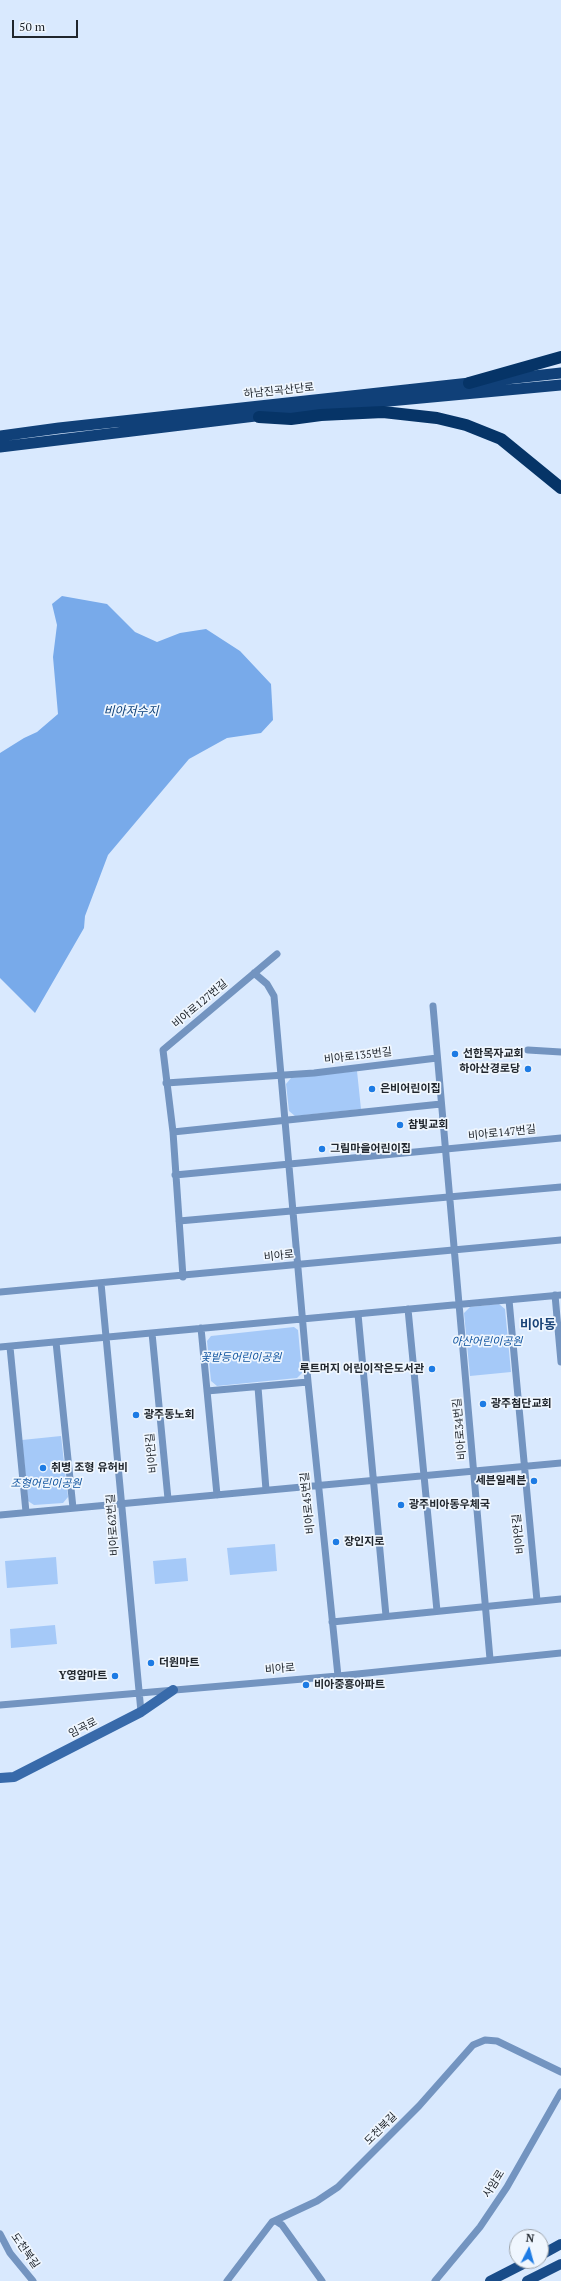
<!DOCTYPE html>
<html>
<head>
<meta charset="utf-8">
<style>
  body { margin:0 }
  #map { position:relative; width:561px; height:2281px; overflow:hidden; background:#d9e9fe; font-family:"PT Serif",serif }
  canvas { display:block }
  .north { position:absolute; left:509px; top:2229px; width:40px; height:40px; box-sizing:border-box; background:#eff6fe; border:1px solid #9ca3aa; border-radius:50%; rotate:6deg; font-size:11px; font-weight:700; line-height:16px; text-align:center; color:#20262d }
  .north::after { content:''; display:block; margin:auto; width:14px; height:18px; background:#1d7be4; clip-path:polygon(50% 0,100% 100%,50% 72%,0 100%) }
  .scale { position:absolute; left:12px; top:20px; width:66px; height:18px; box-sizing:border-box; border:2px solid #20262d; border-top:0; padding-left:5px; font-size:12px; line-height:14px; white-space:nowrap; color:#20262d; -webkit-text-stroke:3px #eff6fe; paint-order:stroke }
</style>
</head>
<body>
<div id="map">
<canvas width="561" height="2281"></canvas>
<div class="north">N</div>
<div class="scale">50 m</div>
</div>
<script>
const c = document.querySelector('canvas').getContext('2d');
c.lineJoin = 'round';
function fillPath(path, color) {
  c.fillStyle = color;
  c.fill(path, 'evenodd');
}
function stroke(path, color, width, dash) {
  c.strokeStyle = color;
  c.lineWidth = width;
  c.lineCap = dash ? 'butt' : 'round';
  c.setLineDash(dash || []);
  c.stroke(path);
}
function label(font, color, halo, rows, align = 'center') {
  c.font = font + ' "PT Serif","Noto Sans KR",serif';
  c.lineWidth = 3.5;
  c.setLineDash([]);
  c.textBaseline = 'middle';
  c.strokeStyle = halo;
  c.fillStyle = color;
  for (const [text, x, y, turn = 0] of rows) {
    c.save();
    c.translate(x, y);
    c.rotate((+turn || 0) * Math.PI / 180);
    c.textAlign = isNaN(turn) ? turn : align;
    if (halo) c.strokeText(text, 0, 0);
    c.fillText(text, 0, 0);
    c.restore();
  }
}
fillPath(new Path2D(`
  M357,1071L361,1109L295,1116L289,1111L286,1084L291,1078Z
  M499,1304L505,1309L511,1372L470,1376L464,1313L470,1307Z
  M294,1327L298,1330L302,1373L297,1378L217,1386L211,1381L207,1341L211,1336Z
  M61,1436L68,1497L63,1503L34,1505L28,1501L22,1440Z
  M275,1544L277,1571L230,1575L227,1548Z
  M56,1557L58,1584L7,1588L5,1561Z
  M186,1558L188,1581L155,1584L153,1561Z
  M55,1625L57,1644L11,1648L10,1629Z`), '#a5c9f8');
fillPath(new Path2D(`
  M62,596L107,604L135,632L157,642L180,633L206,629L240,651L271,684L273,720L261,733L227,738L189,759L108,855L85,916L84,928L35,1013L0,978V753L24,738L37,732L58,714L53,657L57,625L52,604Z`), '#78aaea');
stroke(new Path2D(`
  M254,973L267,984L274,996L308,1382L338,1676
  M433,1006L490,1659
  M528,1050L561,1052
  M166,1083L314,1073L437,1058
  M173,1132L441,1104
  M175,1175L561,1138
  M179,1221L561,1187
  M183,1277L173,1132L163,1050L277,954
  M101,1283L141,1712
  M0,1292L561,1240
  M555,1295L561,1362
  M509,1300L537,1601
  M408,1309L437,1611
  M358,1314L386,1616
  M201,1328L217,1495
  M152,1333L168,1499
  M56,1342L73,1508
  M0,1347L561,1295
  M10,1347L26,1512
  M258,1387L266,1490
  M207,1391L308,1382
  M0,1515L561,1463
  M332,1622L561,1599
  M0,1705L338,1676L561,1653
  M276,2221L282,2225L322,2281
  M0,2234L10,2253L33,2281
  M227,2281L272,2222L317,2201L338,2187L419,2106L473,2045L485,2040L497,2041L561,2072
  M435,2281L480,2227L507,2187L561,2092`), '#7394c0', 7);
stroke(new Path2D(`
  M0,1778L14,1777L141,1712L173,1690`), '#386aaa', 10);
stroke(new Path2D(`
  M541,2255L561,2244
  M490,2281L529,2261
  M527,2281L561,2264`), '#194c89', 10);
stroke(new Path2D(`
  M0,436L59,428L561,373
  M0,447L346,405L561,385`), '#104078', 11);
stroke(new Path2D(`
  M469,383L561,357
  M259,417L291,419L321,415L383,412L437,418L466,425L501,439L561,488`), '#063467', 12);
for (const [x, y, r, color] of [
  [455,1054,4,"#1d7be4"],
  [528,1069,4,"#1d7be4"],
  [372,1089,4,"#1d7be4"],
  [400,1125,4,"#1d7be4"],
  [322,1149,4,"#1d7be4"],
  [432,1369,4,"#1d7be4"],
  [483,1404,4,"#1d7be4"],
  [136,1415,4,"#1d7be4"],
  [43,1468,4,"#1d7be4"],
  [534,1481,4,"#1d7be4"],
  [401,1505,4,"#1d7be4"],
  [336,1542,4,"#1d7be4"],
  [151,1663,4,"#1d7be4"],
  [115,1676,4,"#1d7be4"],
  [306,1685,4,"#1d7be4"]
]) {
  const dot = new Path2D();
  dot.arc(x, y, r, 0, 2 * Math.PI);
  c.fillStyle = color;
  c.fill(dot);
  stroke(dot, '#eff6fe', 1.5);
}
label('11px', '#20262d', '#eff6fe', [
  ["하남진곡산단로",279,391,-6],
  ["비아로127번길",200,1004,-40],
  ["비아로135번길",358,1056,-7],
  ["비아로147번길",502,1133,-6],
  ["비아로",279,1256,-6],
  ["비아로34번길",460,1429,-95],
  ["비아안길",152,1453,-95],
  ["비아로45번길",308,1503,-96],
  ["비아로62번길",113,1525,-94],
  ["비아안길",519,1534,-96],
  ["비아로",280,1669,-5],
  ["임곡로",83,1728,-27],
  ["도천북길",381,2129,-45],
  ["사암로",494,2184,-58],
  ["도천북길",25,2251,55]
]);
label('bold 11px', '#20262d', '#eff6fe', [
  ["선한목자교회",463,1054],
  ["하아산경로당",520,1069,"right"],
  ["은비어린이집",380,1089],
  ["참빛교회",408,1125],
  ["그림마을어린이집",330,1149],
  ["루트머지 어린이작은도서관",424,1369,"right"],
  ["광주첨단교회",491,1404],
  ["광주동노회",144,1415],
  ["취병 조형 유허비",51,1468],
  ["세븐일레븐",526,1481,"right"],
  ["광주비아동우체국",409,1505],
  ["장인지로",344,1542],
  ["더원마트",159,1663],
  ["Y영암마트",107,1676,"right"],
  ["비아중흥아파트",314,1685]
], 'left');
label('italic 11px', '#0d529e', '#eff6fe', [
  ["아산어린이공원",487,1342],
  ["꽃밭등어린이공원",241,1358],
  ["조형어린이공원",46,1484]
]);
label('italic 12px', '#0d4079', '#eff6fe', [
  ["비아저수지",131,712]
]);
label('bold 13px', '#1a4478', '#eff6fe', [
  ["비아동",538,1325]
]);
</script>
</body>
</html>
